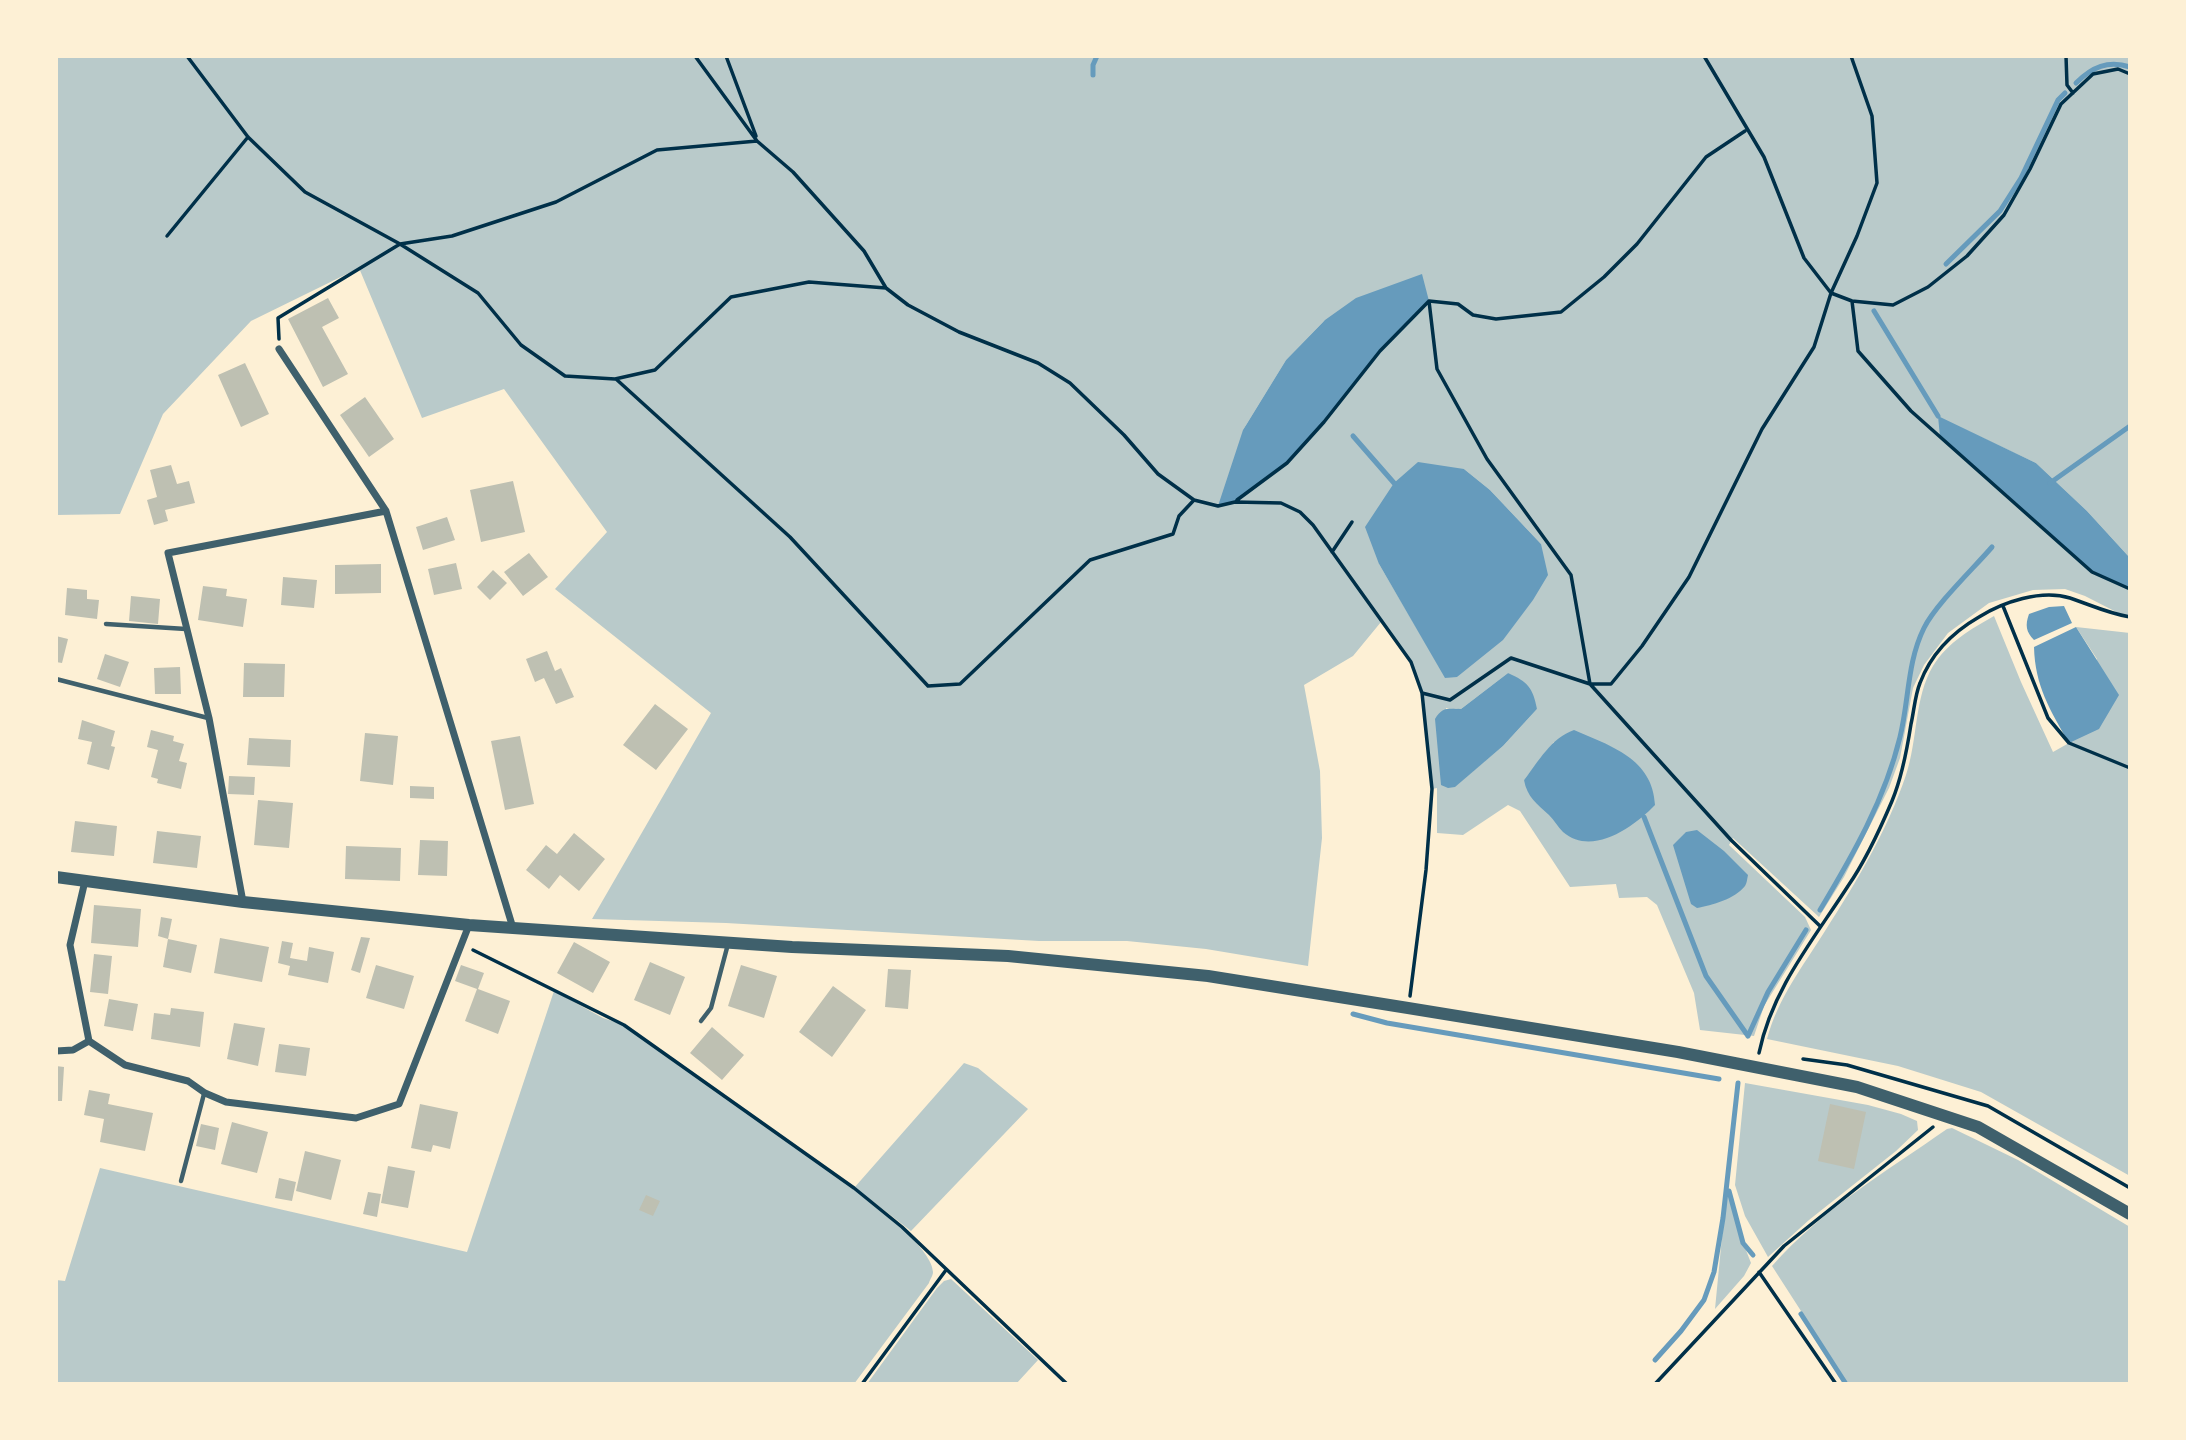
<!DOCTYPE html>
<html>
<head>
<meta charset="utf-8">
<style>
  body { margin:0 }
  #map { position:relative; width:2186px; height:1440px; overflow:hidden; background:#fdf0d5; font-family:Jost,sans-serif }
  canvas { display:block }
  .frame { position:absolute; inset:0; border:58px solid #fdf0d5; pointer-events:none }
</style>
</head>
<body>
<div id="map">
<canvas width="2186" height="1440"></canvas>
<div class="frame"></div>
</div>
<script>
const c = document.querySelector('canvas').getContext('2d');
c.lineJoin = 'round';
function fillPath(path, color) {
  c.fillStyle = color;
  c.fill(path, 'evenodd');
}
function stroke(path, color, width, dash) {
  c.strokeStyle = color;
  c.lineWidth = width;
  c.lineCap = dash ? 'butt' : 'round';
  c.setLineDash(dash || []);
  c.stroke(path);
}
fillPath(new Path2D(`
  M56,56H2130V558L2087,511L2036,463L1938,417L2130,588V619L2085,596L2065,589L2033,590L1989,603L1948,633L1924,665L1913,688L1900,758L1889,788L1844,877L1819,917L1733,838L1729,845L1805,917L1811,930L1764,1006L1754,1036L1700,1030L1694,993L1657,905L1647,897L1619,898L1616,884L1570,887L1520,811L1508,805L1463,835L1437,833V788L1432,789L1422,693L1411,662L1381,622L1353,656L1304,685L1320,771L1322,838L1308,966L1206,949L1127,941H1039L726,923L592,919L711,713L555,589L607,532L504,389L422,418L359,268L251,321L163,414L120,514L56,515ZM1325,320L1243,430L1286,360ZM1464,469L1490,490L1541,544L1446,678L1379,564ZM1508,673L1537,709L1503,746L1455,786L1446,708L1461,709ZM1554,742L1565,833L1524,780Z
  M1994,616L2021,682L2053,752L2069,743L2097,659L2076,627L2130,633V1176L1981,1092L1898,1066L1767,1039C1778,998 1803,966 1825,931C1857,881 1887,831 1906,775C1918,739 1914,698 1933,666C1948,642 1971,629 1994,616Z
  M554,991L603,1018L624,1025L854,1188L964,1063L978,1068L1028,1109L911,1231L867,1197C882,1210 933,1251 933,1272C933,1276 930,1279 929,1283L854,1384H56V1280L65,1281L100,1168L467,1252Z
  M1745,1083L1868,1105L1901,1114L1917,1121L1918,1130L1896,1151L1809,1220L1768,1257L1745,1216L1735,1185Z
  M1952,1128L2018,1160L2130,1227V1384H1848L1772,1266C1821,1210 1887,1171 1947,1129Z
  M1727,1185L1740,1235L1751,1263L1744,1276L1715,1309Z
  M951,1279L1038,1360L1016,1384H867L937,1288L944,1281Z`), '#b9caca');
fillPath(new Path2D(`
  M1422,274L1429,301L1380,351L1324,422L1287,463L1235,502L1218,506L1243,430L1286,360L1325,320L1356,298Z
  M1938,416L2036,463L2087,511L2130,558V588L2092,572L1940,437Z
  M1418,462L1464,469L1490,490L1541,544L1548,575L1533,600L1503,640L1457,677L1445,678L1379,564L1365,527L1394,483Z
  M2064,606L2072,623L2034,640C2026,632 2025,625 2029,614L2049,607Z
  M2076,627L2119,695L2099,729L2069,743C2050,710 2035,686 2034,647Z
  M1508,673C1528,682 1533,688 1537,709L1503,746L1455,787L1448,788L1441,785L1435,719C1442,707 1448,708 1461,709Z
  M1574,730C1611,746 1653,759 1655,805C1634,827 1592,857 1563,832C1558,827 1554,820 1549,815C1537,804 1527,797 1524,780C1539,761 1551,738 1574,730Z
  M1697,830L1724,851L1748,875C1747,879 1747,883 1745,886C1735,899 1712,905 1697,908L1691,904L1673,845L1686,832Z`), '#669bbc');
stroke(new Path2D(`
  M1093,75V65L1097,56
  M2076,83C2092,67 2108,60 2130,67
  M1946,264L2000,211L2021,178L2058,100L2065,93
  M1874,311L1938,416
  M1353,436L1394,483
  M2050,483L2130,426
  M1644,817L1706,976L1748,1036
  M1820,910C1853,855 1885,799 1900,737C1909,701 1907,662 1924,628C1936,604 1974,568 1992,547
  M1353,1014L1387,1023L1719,1079
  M1748,1036L1768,992L1806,930
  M1729,1191L1743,1243L1753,1255
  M1801,1314L1846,1384
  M1655,1360L1681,1331L1704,1300L1714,1272L1723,1218L1738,1083`), '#669bbc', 5);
fillPath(new Path2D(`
  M328,298L339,318L322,327L348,374L323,387L288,319Z
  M245,363L269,414L241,427L218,375Z
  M365,397L394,439L369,457L340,415Z
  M171,465L177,484L189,481L195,503L165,510L168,521L154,525L147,500L157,497L150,470Z
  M513,481L525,532L481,542L470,490Z
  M447,517L455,540L423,550L416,527Z
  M529,553L548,577L523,596L504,572Z
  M456,563L462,589L434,595L428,569Z
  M381,564V593L335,594V565Z
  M493,570L507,583L490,600L477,587Z
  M283,577L317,580L314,608L281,605Z
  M203,586L227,589L226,596L247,599L243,627L198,620Z
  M67,588L87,590V599L99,600L97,619L65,615Z
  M131,596L160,599L158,624L129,621Z
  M56,636L68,639L62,663L56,662Z
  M547,651L555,671L561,668L574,697L556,704L544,678L535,682L526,659Z
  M105,654L129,662L120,687L97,679Z
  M244,663L285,664L284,697H243Z
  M180,667L181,694H155L154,668Z
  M655,704L688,729L656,770L623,745Z
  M82,720L115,731L111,746L115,747L109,770L87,764L92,742L78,739Z
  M151,730L174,736L173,741L184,744L179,761L187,763L181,789L157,783L158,779L151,777L158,750L147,747Z
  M365,733L398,736L393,785L360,781Z
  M520,736L534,804L505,810L491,741Z
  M249,738L291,740L290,767L247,765Z
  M229,776L255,777L254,795L228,794Z
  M410,786L434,787V799L410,798Z
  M258,800L293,803L289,848L254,845Z
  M75,821L117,826L114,856L71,852Z
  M157,831L201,836L197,868L153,863Z
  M574,833L605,859L579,891L560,875L549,889L526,870L546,845L557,854Z
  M420,840L448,841L447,876L418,875Z
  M346,846L401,848L400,881L345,879Z
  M94,905L141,909L138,947L91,943Z
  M161,917L172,919L168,939L158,936Z
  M361,937L370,938L360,973L351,970Z
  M220,938L269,947L262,982L214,973Z
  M168,939L197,945L191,973L163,967Z
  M282,941L293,943L290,958L307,961L309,947L334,952L328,983L288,975L290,966L278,963Z
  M574,942L610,962L593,993L557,973Z
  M94,954L112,956L108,994L90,992Z
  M650,962L685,977L670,1015L634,1000Z
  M376,965L414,976L404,1009L366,998Z
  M461,965L484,973L478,989L510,1001L498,1034L465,1021L477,989L455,981Z
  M741,965L777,976L764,1018L728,1006Z
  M888,969L911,970L908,1009L885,1007Z
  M833,986L866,1010L832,1057L799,1032Z
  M109,999L138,1004L133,1031L104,1026Z
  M171,1008L204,1012L200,1047L151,1039L154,1013L170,1015Z
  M234,1023L265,1028L258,1066L227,1059Z
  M712,1027L744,1055L722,1080L690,1053Z
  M279,1044L310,1048L306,1076L275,1072Z
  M56,1066L64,1067L62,1101H56Z
  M89,1090L110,1094L108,1104L153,1113L145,1151L100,1142L104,1119L84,1115Z
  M420,1104L458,1112L450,1149L433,1145L431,1152L411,1148Z
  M1830,1104L1866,1112L1854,1169L1818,1161Z
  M232,1122L268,1132L257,1173L221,1164Z
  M201,1124L219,1128L215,1150L196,1146Z
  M305,1151L341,1160L331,1200L296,1191Z
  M388,1166L415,1171L408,1208L381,1203Z
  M279,1178L296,1182L292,1201L275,1198Z
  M368,1192L381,1194L377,1217L363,1214Z
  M646,1195L660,1201L653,1216L639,1210Z`), '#bec0b2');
stroke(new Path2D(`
  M187,56L248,137L305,192L400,244L478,293L521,345L565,376L615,379L655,370L731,297L809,282L886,288
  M695,56L757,141L793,172L864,251L886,288L908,305L959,332L1038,363L1070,383L1124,435L1158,474L1194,500L1218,506L1235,502L1281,503L1300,512L1313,525L1411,662L1422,693L1432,789L1426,870L1410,996
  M726,56L756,136
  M1704,56L1764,157L1804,258L1831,293L1852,301L1893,305L1928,287L1967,256L2004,215L2030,169L2061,104L2093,74L2118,69L2130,74
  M2066,56L2067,85L2073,93
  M167,236L248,137
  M1429,301L1437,369L1487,459L1571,575L1590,684L1731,840L1820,926
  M1429,301L1458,304L1473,315L1496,319L1561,312L1604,277L1637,244L1706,157L1745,131
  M1852,301L1858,351L1911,411L2092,572L2130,589
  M279,339L278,318L400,244L452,236L556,202L657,150L757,141
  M616,379L790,537L928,686L960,684L1090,560L1173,534L1179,516L1194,500
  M1237,500L1287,463L1324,422L1380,351L1429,301
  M1332,552L1352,522
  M2003,606L2048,718L2069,743L2130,768
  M1422,693L1450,700L1511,658L1590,684H1611L1642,646L1689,577L1762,429L1814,347L1831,293L1857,236L1877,183L1872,116L1851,56
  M473,950L624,1025L854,1188L902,1227L1067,1384
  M1759,1053C1772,989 1814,939 1848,886C1864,863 1881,827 1892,801C1902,777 1907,750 1911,724C1914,711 1915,695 1920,683C1931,654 1953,632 1979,617C2003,602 2041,589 2070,598C2091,605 2107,613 2130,617
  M1803,1059L1847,1065L1988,1106L2130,1188
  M1759,1272L1836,1384
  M862,1384L946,1270
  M1655,1384L1784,1246L1933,1127`), '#003049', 3.5);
stroke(new Path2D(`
  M106,624L186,629
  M56,679L208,718
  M701,1021L711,1008L728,944
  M181,1181L204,1094`), '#3f606c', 4.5);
stroke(new Path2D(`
  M279,349L386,511L513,928
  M85,881L70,945L89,1041L125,1065L188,1081L205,1093L226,1102L356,1118L399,1104L469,925
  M243,902L209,718L168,553L386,511
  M56,1051L73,1050L89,1041`), '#3f606c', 7);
stroke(new Path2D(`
  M56,877L243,902L469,925L792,947L1008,956L1208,976L1408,1008L1678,1052L1857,1087L1978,1127L2130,1214`), '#3f606c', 12);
</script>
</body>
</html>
